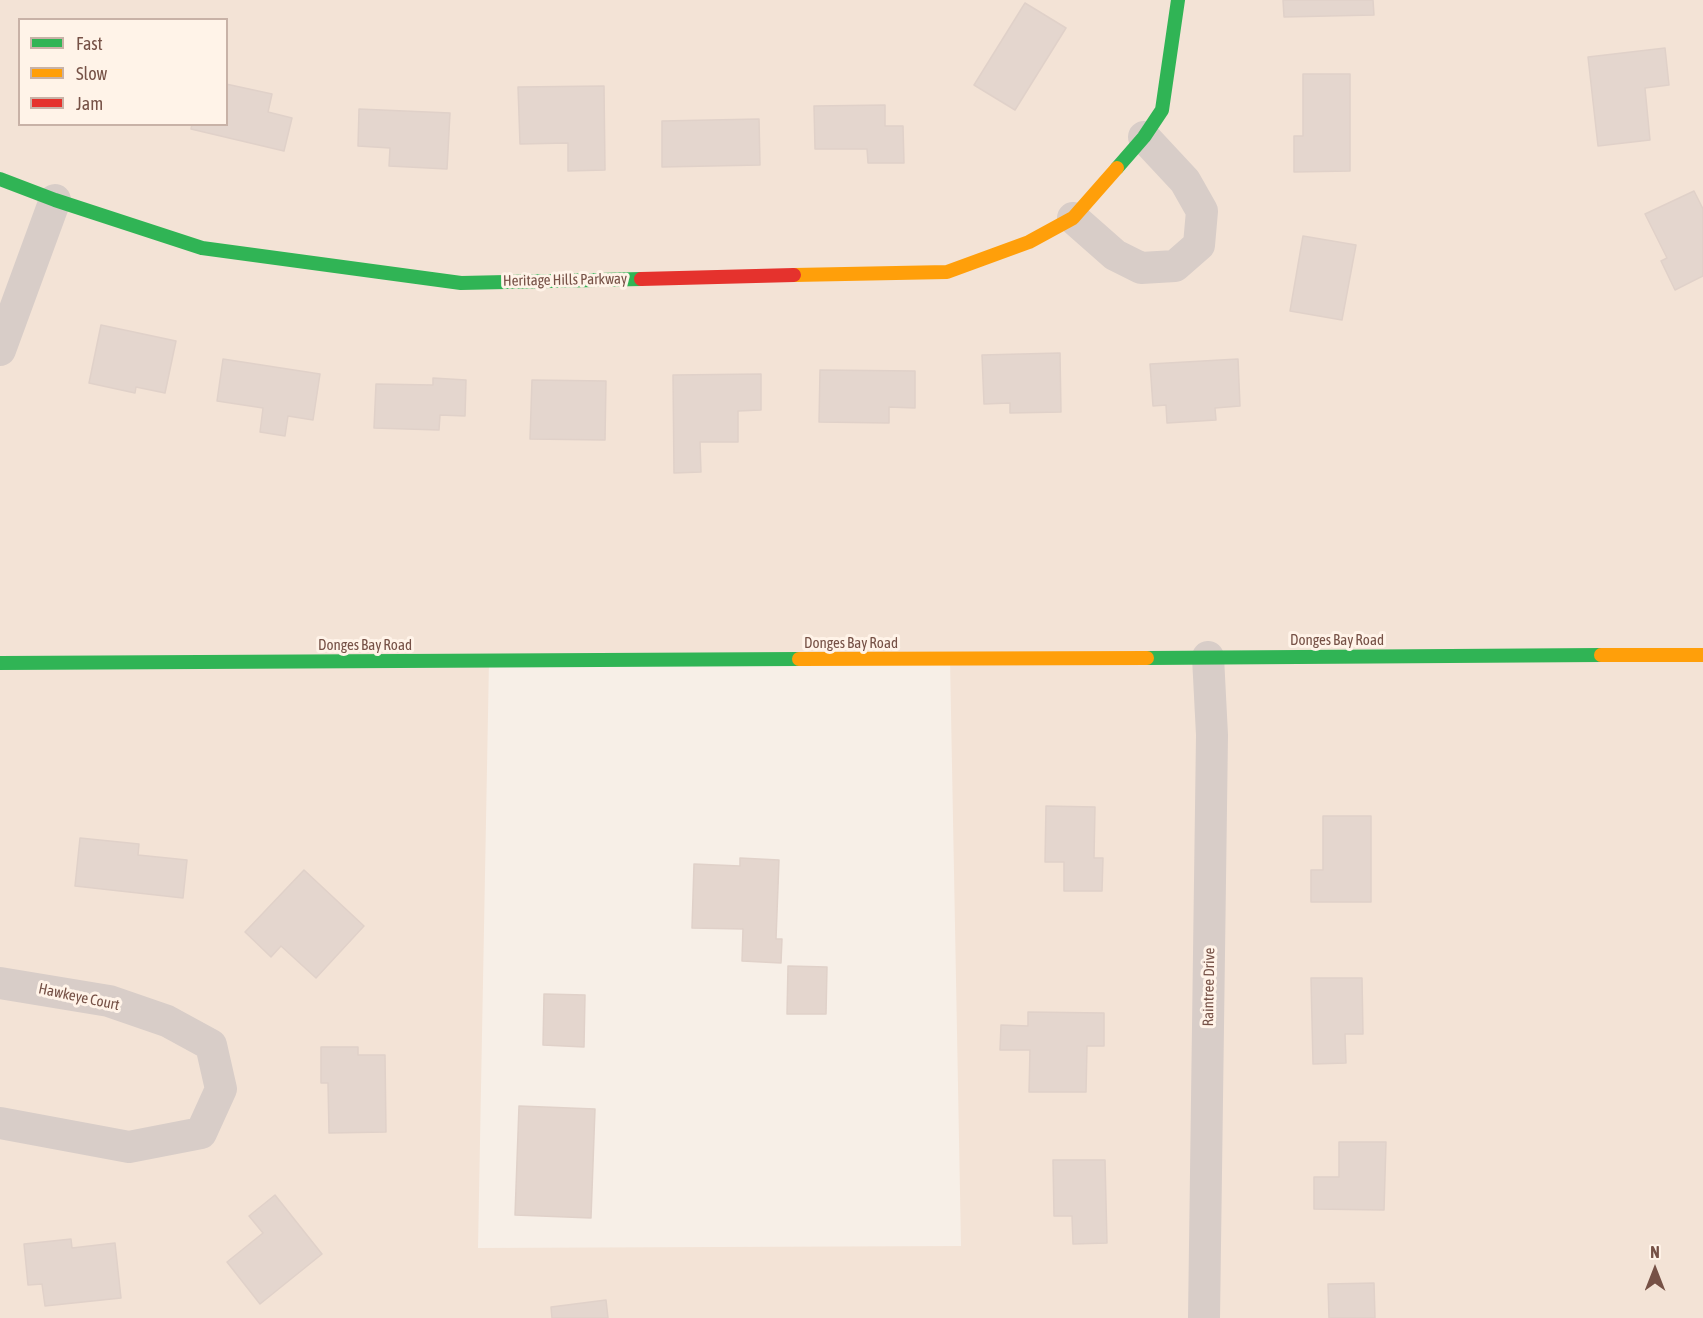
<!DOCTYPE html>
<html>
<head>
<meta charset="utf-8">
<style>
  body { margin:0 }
  #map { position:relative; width:1703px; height:1318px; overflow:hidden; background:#f7efe7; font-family:"Asap Condensed",sans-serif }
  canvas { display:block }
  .legend { position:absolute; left:18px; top:18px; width:210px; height:108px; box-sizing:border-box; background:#fff3e8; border:2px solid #c8b2a7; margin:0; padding:8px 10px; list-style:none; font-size:18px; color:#765146 }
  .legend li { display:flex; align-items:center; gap:12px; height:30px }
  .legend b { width:30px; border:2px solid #c8b2a7 }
  .north { position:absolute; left:1625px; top:1240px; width:60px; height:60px; -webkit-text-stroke:4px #fff3e8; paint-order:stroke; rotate:0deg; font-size:16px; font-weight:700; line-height:24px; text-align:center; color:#765146 }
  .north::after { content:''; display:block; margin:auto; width:21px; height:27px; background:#765146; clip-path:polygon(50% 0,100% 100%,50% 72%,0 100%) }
</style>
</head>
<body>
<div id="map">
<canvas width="1703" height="1318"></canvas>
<ul class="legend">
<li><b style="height:8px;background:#30b455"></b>Fast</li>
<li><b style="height:8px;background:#ff9f0a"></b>Slow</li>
<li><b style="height:8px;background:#e5322d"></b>Jam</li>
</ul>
<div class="north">N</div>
</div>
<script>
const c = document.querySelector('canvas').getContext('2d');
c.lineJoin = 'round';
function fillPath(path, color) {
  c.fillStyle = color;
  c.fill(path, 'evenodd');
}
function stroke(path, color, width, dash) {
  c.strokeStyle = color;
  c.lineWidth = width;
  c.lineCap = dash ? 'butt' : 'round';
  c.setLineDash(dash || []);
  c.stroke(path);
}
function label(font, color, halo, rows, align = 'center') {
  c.font = font + ' "Asap Condensed",sans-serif';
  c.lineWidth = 6;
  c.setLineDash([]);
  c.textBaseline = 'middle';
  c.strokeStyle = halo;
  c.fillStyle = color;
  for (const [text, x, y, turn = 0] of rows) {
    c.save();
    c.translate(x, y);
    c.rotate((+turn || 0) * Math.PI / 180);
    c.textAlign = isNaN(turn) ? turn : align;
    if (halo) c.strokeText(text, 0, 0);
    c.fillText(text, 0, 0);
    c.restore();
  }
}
fillPath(new Path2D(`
  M0,0H1703V1318H0ZM20,20H226V124H20ZM950,659L961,1246L478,1248L489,661Z`), '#f3e3d6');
const building = new Path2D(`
  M1283,0H1373L1374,15L1284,17Z
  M1025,3L1066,28L1015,110L974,85Z
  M1665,48L1669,85L1645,88L1650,140L1598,146L1588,57Z
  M1303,74H1350V171L1294,172V136H1303Z
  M226,84L272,94L268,112L292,118L284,151L191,129L192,124H226Z
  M604,86L605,170L568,171V143L520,144L518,87Z
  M885,105V126H903L904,163H868L867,149H815L814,106Z
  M359,109L450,113L447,169L389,166L390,148L358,146Z
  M759,119L760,165L662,167V121Z
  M1694,191L1703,209V276L1675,290L1661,261L1667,258L1645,214Z
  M1303,236L1356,245L1342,320L1290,311Z
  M101,325L176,341L165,393L136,387L135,393L89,383Z
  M1060,353L1061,412L1010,413V403L984,404L982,355Z
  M223,359L320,374L313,420L288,416L285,436L260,432L263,408L217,401Z
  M1238,359L1240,406L1215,408L1216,420L1167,423L1166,405L1153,406L1150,364Z
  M820,370L915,371V408L889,407V423L819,422Z
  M761,374V410L738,411V442H700L701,472L674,473L673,375Z
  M433,378L466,380L465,416L440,415L439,430L374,428L376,384L433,385Z
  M532,380L606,381L605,440L530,439Z
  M1046,806L1095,807L1094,858H1103L1102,891H1064V862H1045Z
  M1323,816H1371V902H1311V870H1323Z
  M80,838L139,844L138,855L187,860L183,898L75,886Z
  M740,858L779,860L776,939H782L781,963L742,961L743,929L692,928L694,864L740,866Z
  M304,870L364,926L316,978L281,946L271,957L245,932Z
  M788,966L827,967L826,1014H787Z
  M1311,978H1362L1363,1034H1345L1346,1063L1313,1064Z
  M544,994L585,995L584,1047L543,1045Z
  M1028,1012L1104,1013V1046H1087L1086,1092H1029L1030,1050H1000L1001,1025L1028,1026Z
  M321,1047H358V1055H385L386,1132L329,1133L328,1083H321Z
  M519,1106L595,1109L591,1218L515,1215Z
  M1339,1142H1386L1384,1210L1314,1209V1177H1339Z
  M1053,1160H1105L1107,1243L1073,1244L1072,1216H1054Z
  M275,1195L322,1254L260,1304L227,1262L263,1233L249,1216Z
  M71,1239L72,1248L115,1243L121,1298L45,1306L42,1284L28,1285L24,1244Z
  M1374,1283L1375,1318H1329L1328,1284Z
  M606,1300L608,1318H552L551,1307Z`);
fillPath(building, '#e4d6ce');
stroke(building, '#e0d1c9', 1.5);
stroke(new Path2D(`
  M1073,218L1115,255L1141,268L1175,266L1199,245L1202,211L1185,181L1144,137
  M0,350L55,200
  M0,983L109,1001L167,1021L211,1045L221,1089L201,1133L129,1147L0,1123
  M1204,1318L1212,735L1208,657`), '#d8cdc8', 32);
stroke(new Path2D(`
  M1117,168L1144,137L1162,110L1178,0
  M0,179L55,200L202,248L461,283L641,279
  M1147,658L1601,655
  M0,663L799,659`), '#30b455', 14);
stroke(new Path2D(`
  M794,275L947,272L1029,242L1073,218L1117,168
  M1601,655H1703
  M799,659L1147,658`), '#ff9f0a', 14);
stroke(new Path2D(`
  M641,279L794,275`), '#e5322d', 14);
label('15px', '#765146', '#fff3e8', [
  ["Heritage Hills Parkway",565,280,-1],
  ["Donges Bay Road",1337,640],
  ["Donges Bay Road",851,643],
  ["Donges Bay Road",365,645],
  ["Raintree Drive",1209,987,-89],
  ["Hawkeye Court",79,997,12]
]);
</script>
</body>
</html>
